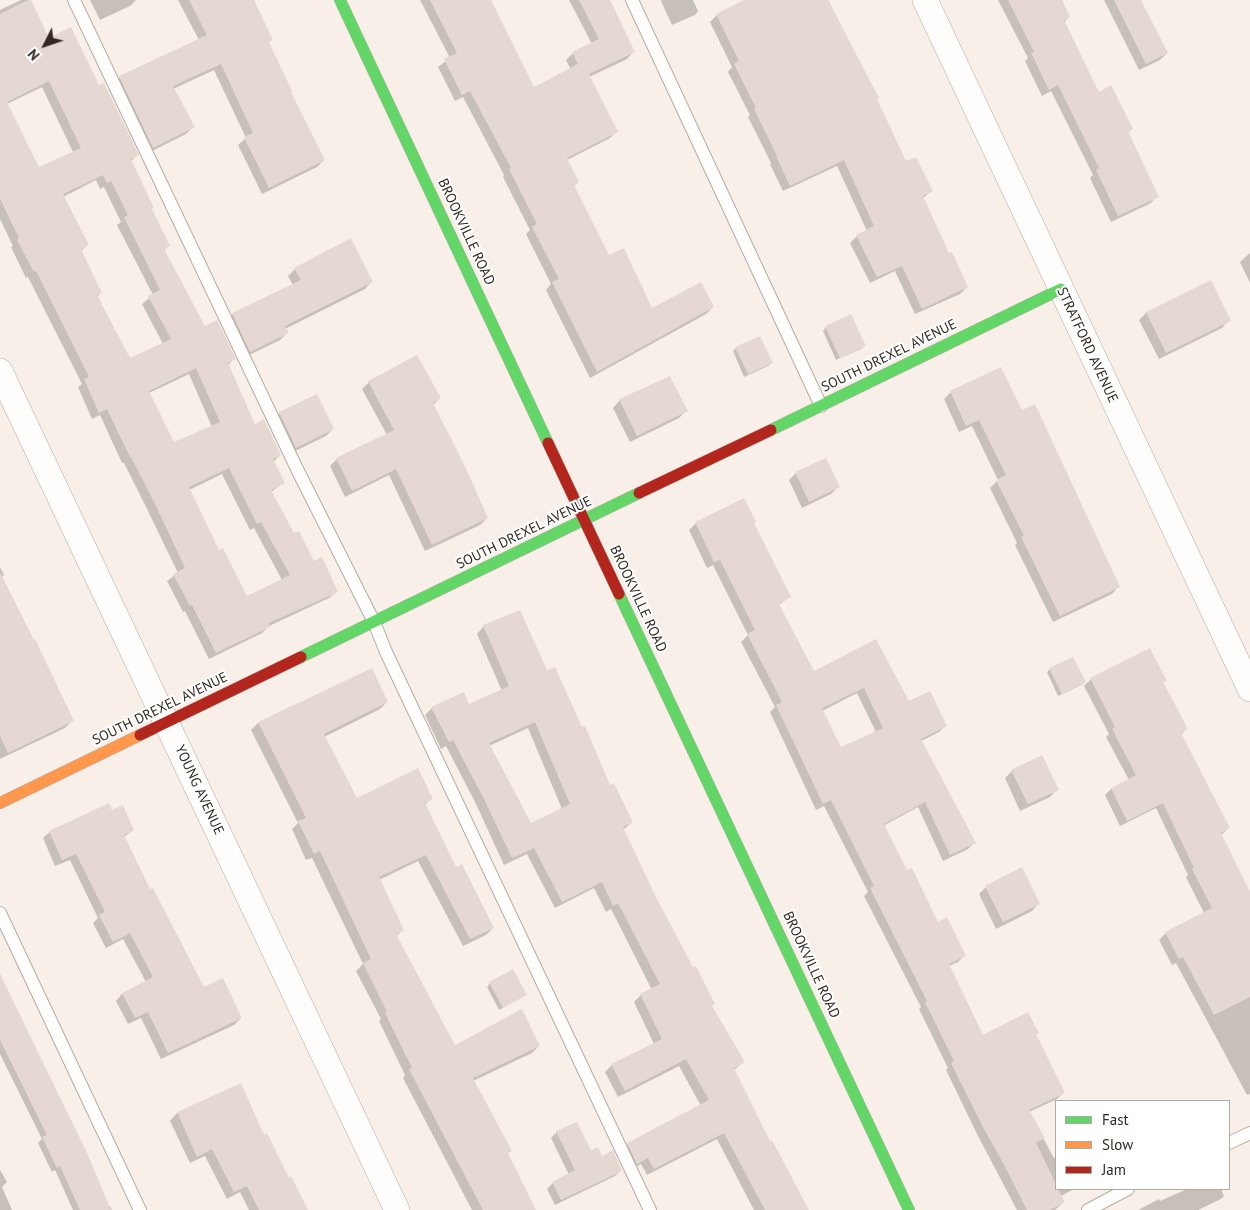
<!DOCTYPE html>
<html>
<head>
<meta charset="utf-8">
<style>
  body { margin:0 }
  #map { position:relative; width:1250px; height:1210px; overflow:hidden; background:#f8f0e8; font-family:"PT Sans",sans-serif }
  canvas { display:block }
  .legend { position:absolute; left:1055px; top:1100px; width:175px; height:90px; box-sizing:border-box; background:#fff; border:1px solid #ada9a6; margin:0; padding:6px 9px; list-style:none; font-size:15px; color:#312820 }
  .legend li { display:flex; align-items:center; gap:10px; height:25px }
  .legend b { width:25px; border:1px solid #ada9a6 }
  .north { position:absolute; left:20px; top:20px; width:50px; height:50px; -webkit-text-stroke:4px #fff; paint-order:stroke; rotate:229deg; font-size:14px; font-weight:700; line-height:20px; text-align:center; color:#312820 }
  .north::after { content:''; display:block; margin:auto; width:18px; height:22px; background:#312820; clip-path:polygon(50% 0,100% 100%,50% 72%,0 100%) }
</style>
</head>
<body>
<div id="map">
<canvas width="1250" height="1210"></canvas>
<ul class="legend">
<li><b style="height:6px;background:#63d668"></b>Fast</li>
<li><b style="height:6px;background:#ff974d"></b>Slow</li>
<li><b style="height:6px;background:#b3261e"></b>Jam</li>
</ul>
<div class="north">N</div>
</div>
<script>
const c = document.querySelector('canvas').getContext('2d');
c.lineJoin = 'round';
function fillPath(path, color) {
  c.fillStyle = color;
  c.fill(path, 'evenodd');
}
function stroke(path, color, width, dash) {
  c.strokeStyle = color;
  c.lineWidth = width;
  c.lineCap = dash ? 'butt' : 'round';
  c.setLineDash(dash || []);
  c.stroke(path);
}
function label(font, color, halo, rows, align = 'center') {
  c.font = font + ' "PT Sans",sans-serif';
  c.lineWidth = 4;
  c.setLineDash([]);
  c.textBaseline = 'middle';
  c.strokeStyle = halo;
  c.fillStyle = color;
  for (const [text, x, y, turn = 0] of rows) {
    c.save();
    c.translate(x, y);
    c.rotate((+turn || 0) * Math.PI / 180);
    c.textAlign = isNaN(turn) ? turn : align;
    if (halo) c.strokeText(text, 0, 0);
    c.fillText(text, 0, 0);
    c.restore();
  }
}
fillPath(new Path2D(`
  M21,0H29L48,40L99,87L137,155L131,161L150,210L168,246L163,251L205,328L234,359L228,365L255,426L280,455L273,462L283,483L271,492L293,535L336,592L329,598L269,626L262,633L209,659L185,611L183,612L167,581L178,573L148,511L124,463H122L100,415L92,419L78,387L82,384L28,277L26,278L11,247L13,246L0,219V10ZM42,87L73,152L38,169L7,104ZM96,180L100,189L104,187L121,222L117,225L153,295L142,304L163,344L130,359L97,297L101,292L81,251L87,245L63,197ZM189,374L212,427L174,444L149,393ZM222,474L250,530L254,528L282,580L247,598L219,552L189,490Z
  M90,0H136L130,6L100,20Z
  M178,0H253L271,40L268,43L290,92L324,160L317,167L262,194L238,145L246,138L214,70L173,89L193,127L186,134L146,154L113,84L120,77L199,40Z
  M420,0H490L534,89L571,70L566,60L573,53L592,44L569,0H609L633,52L627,59L589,77L617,131L610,138L567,160L578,182L573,187L609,256L652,310L713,307L706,314L590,378L546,290L551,284L526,234L530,230L503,177L504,175L463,97L455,101L438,67L450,58Z
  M662,0H693L698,11L695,15L672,25L661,1Z
  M747,0H828L877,97L876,99L905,163L931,191L922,199L949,254L967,287L960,294L915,314L895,271L870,283L850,243L857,236L867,231L837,166L783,191L770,164L771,163L748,117L750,115L728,72L732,67L710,22L717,15Z
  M998,0H1060L1069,17L1064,22L1098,93L1131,129L1127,133L1157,196L1151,203L1111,222L1090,178L1093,175L1051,91L1042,96L1025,61L1028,58Z
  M1104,0H1140L1167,53L1160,60L1139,70Z
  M1250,253V283L1240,262Z
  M295,269L372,281L365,289L285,329L287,333L280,340L243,358L226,321L233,314L293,285L288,276Z
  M1204,285L1229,320L1222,328L1159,359L1139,320L1146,313Z
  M826,327L864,346L861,349L836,360L823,331Z
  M736,348L771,363L768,366L744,377L733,351Z
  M369,382L440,398L433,405L487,518L480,525L425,551L389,475L345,497L330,466L337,459L387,435L362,389Z
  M951,392L1021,412L1119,586L1112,594L1053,622L1015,545L1017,543L990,488L998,480L972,426L959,432L944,399Z
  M620,400L686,411L679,418L630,442L613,408Z
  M280,413L333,429L326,436L289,454L273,421Z
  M796,473L838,487L831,494L802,508L789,480Z
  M743,500L753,524L789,597L778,606L814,673L876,641L909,703L945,726L939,732L921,741L974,843L968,849L943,861L918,807L883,826L906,872L938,923L965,955L958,962L949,966L983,1036L1035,1035L1063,1093L1057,1099L1029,1112L1054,1158L1056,1157V1189H1074L1061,1196L1064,1202L1055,1210H1017L978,1136L946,1070L948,1068L919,1009L921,1007L864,896L868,892L824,806L816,810L770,712L775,707L741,642L748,635L713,565L707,568L689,530L696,523ZM857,693L876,732L840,749L822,711Z
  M0,567L4,575L1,578L72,721L65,728L0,759Z
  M484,626L547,671L609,787L632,822L623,830L654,896L711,1006L743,1062L733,1071L769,1142L806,1210H754L717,1139L647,1175L641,1164L630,1170L621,1151L628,1144L701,1106L679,1066L618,1097L605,1072L612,1065L654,1044L634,1002L641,995L652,990L611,909L606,912L594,888L555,908L527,854L504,865L476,804L446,746L441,749L425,715L432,708L469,706L502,691L477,634ZM528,728L562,809L531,825L489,746Z
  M1050,669L1084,682L1081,685L1058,696L1047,672Z
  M371,670L387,702L380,709L324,737L356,800L431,798L425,805L455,869L493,928L486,935L463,946L418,861L379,880L403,930L396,936L455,1047L539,1046L532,1053L473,1081L534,1210H472L403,1078L405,1075L379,1021L381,1019L356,971L363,964L312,858L306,860L292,829L298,823L251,730L258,723Z
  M1091,679L1165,680L1162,683L1186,729L1181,735L1229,828L1221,835L1250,895V1094L1247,1095L1176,963L1172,965L1159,940L1166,933L1204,913L1186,877L1188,875L1156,808L1120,826L1105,795L1111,789L1129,780L1106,737L1109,734L1084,686Z
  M1012,771L1057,789L1050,797L1020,811L1005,778Z
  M112,812L133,830L124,837L149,891L203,989L241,1018L234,1025L161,1059L141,1018L128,1024L116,1001L122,994L146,982L123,939L106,948L93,923L98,918L70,860L55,866L43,838L50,832Z
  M986,887L1039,903L1032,911L996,929L979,894Z
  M0,974L108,1208L110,1206L112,1210H73L55,1170L52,1172L38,1143L42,1139L0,1054Z
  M490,983L525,995L499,1010L487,987Z
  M240,1084L264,1136L307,1210H249L240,1192L227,1199L205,1156L190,1163L170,1121L177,1113Z
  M557,1132L602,1158L621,1170L615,1176L555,1205L547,1189L553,1183L569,1175L551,1138Z
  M0,1170L7,1182L2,1187L12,1210H0Z
  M1187,1189H1221L1224,1196L1221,1199L1198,1210H1138L1159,1199L1160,1201Z`), '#0003');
fillPath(new Path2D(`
  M28,0H31L49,38L71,27L99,85L104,83L139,155L131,159L154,208L152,209L170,246L164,249L205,326L217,320L236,359L228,363L255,424L264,419L281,455L273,459L285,483L271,490L294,533L299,531L314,561L322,557L338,592L269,623L270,627L216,653L192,605L190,606L173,574L185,568L155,504L131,457H130L107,409L99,413L84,379L89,377L36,271L34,272L17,240L19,238L0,199V14ZM49,81L81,148L39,167L7,102ZM103,175L107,183L111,181L128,215L124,217L160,290L148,296L171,339L130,358L97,295L102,293L81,249L89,245L63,194ZM196,368L220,422L174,442L149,391ZM229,468L257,524L261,522L290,575L247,596L223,548L219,550L189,487Z
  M189,0H254L273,40L269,42L292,91L291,92L325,160L269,188L244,137L253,133L221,64L173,86L195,127L153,148L119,76L207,35Z
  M430,0H491L534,87L578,64L572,52L599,39L579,0H610L635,52L589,74L618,132L567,158L579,182L574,185L609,255L624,248L652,308L701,282L714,307L597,372L552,282L559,279L532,227L537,224L509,169L511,168L470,91L462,95L444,59L457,53Z
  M744,0H828L879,98L877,99L906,161L916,157L933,191L923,196L949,253L952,252L968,287L922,309L902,266L877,277L856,235L874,226L844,160L790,186L776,156H777L754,109L756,108L734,64L739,61L716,14Z
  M1008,0H1062L1070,17L1064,20L1099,92L1111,85L1133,129L1128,131L1159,197L1118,216L1096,170L1099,168L1058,85L1049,90L1031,53L1034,52Z
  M1114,0H1141L1168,53L1146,64Z
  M351,238L373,282L285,326L289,333L250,352L232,313L301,280L294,268Z
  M1211,280L1231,321L1166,353L1146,312Z
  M851,314L866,346L840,358L825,326Z
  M760,336L773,363L748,374L735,347Z
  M417,355L441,398L433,403L463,462L488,518L432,545L396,469L352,491L336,458L394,430L368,381Z
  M1001,367L1022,410L1035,404L1120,587L1060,616L1021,537L1024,536L996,480L1006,475L979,420L966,426L950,391Z
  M670,376L688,411L637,436L619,399Z
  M317,394L334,429L296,448L279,412Z
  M826,458L840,487L809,502L795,472Z
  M744,498L756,522L754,523L791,597L779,604L814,671L876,639L909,701L930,691L947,726L921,739L976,843L950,855L925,802L884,824L907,870L912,868L938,922L947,917L966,956L949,964L983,1035L1028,1012L1039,1033L1036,1034L1065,1093L1029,1110L1045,1138L1036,1143L1056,1184V1189H1058L1065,1202L1050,1210H1027L1002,1161L984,1129L951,1063L954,1061L925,1002L927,1001L870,888L874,886L831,800L823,804L776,705L782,702L747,634L755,630L720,560L714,562L695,522ZM864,688L883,728L841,747L822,708Z
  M0,572L34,640L35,639L74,721L8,753L0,736Z
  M520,610L547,670L555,667L582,727L585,726L610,785L614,783L633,822L623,827L655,895L693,967L696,966L715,1004L712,1006L745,1062L734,1068L770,1141L772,1140L809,1210H765L724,1133L654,1169L648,1158L637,1164L627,1143L709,1100L686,1059L625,1091L611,1064L662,1039L640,994L660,984L618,903L613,906L602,882L562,902L534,848L512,858L483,797L453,740L449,742L431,707L464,692L469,704L509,686L483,625ZM535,722L570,804L531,823L489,743Z
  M1150,648L1167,681L1163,682L1188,729L1181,733L1230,828L1221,833L1250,892V997L1214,1015L1183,957L1179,959L1165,932L1212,908L1192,869L1194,868L1163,803L1127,821L1111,788L1136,775L1112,729L1115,727L1090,678Z
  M1073,657L1086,682L1062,694L1049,668Z
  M372,668L388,702L324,734L357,798L418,768L433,799L425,803L456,867L462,864L494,928L470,939L426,855L379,877L404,930L396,934L455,1045L522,1009L540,1046L473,1078L512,1151L508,1153L536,1210H483L409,1069L412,1068L385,1013L387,1012L363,963L371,959L320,851L314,854L298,821L306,818L258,722Z
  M1042,755L1059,790L1028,804L1011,770Z
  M109,803L112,810L123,805L134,830L124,835L150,889L153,888L204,987L223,978L242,1018L168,1053L148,1012L135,1018L122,993L153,977L130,933L113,942L99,915L105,912L76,854L62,860L49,831Z
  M1022,867L1040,904L1003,922L985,886Z
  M513,969L527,995L503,1008L489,982Z
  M0,974L87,1153L111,1210H80L60,1166L57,1168L42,1137L47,1135L0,1040Z
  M241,1083L264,1135L267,1133L289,1178L291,1176L308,1210H259L247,1186L234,1192L212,1149L197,1157L177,1112Z
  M577,1122L591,1150L598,1147L602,1156L613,1150L622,1171L561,1200L552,1182L575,1170L556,1131Z`), '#e5d8d3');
const lane = new Path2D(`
  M74,0L297,469L374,622L386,652L650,1210
  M632,0L821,406
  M0,913L140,1210
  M1229,1143L1250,1133
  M1088,1210L1128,1189`);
const street = new Path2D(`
  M925,0L1250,689
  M0,371L397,1210`);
const fast = new Path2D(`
  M340,0L548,443
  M771,430L1061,289
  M619,594L909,1210
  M301,657L639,493`);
const slow = new Path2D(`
  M0,803L140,735`);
const jam = new Path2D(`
  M548,443L619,594
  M639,493L771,430
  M140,735L301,657`);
stroke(lane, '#b4aca5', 14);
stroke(street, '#b4aca5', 26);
stroke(fast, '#b4aca5', 12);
stroke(slow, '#b4aca5', 12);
stroke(jam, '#b4aca5', 12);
stroke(lane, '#fefdfc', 12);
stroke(street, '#fefdfc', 25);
stroke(fast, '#63d668', 11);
stroke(slow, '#ff974d', 11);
stroke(jam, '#b3261e', 11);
label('14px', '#312820', '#fff', [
  ["BROOKVILLE ROAD",466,232,65],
  ["STRATFORD AVENUE",1087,345,65],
  ["SOUTH DREXEL AVENUE",889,356,-26],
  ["SOUTH DREXEL AVENUE",524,533,-26],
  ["BROOKVILLE ROAD",638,599,65],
  ["SOUTH DREXEL AVENUE",160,709,-26],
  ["YOUNG AVENUE",199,790,65],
  ["BROOKVILLE ROAD",811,965,65]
]);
</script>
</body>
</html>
